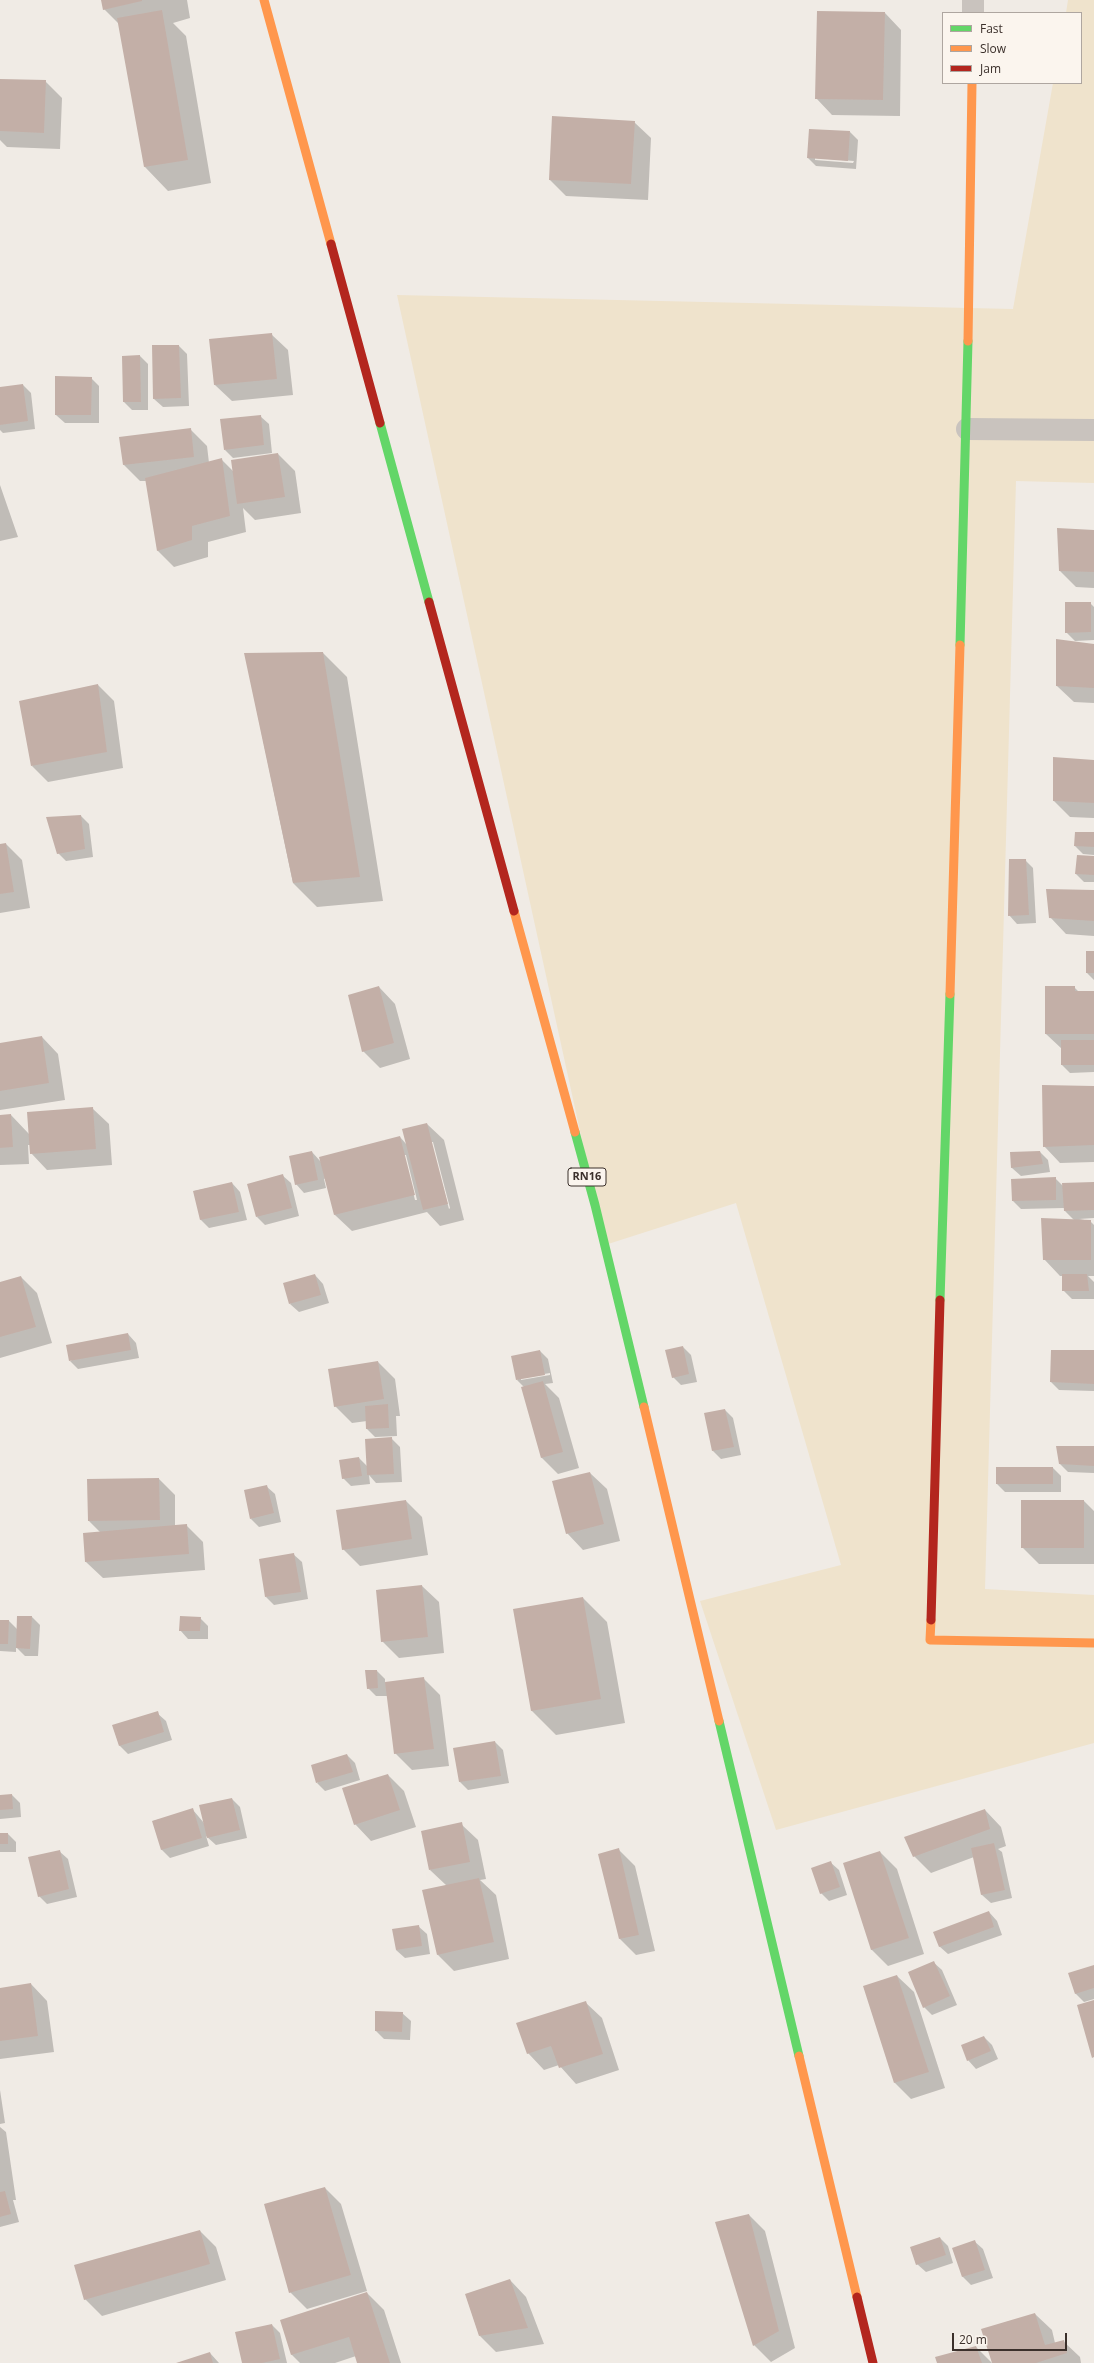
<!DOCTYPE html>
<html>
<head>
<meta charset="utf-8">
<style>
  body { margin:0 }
  #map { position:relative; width:1094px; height:2363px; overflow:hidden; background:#f0ebe5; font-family:"Open Sans",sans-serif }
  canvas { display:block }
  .legend { position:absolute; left:942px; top:12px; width:140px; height:72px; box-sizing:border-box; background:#fbf5ee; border:1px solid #aea6a0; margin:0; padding:5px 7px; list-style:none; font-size:12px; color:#3b302b }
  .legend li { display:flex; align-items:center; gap:8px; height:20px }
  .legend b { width:20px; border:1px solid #aea6a0 }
  .scale { position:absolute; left:952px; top:2333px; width:115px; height:18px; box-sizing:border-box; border:2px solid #3b302b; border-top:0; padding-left:5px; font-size:12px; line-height:14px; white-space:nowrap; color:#3b302b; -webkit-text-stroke:3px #fbf5ee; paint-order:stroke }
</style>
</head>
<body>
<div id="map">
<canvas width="1094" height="2363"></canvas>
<ul class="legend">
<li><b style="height:5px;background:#63d668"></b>Fast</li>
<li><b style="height:5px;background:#ff974d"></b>Slow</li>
<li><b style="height:5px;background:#b3261e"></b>Jam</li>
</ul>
<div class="scale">20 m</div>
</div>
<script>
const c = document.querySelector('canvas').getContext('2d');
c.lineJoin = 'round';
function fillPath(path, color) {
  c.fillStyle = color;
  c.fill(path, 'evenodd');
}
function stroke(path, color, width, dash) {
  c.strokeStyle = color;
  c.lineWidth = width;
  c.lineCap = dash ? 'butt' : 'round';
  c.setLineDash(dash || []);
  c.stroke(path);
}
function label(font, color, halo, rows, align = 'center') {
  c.font = font + ' "Open Sans",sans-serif';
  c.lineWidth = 3.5;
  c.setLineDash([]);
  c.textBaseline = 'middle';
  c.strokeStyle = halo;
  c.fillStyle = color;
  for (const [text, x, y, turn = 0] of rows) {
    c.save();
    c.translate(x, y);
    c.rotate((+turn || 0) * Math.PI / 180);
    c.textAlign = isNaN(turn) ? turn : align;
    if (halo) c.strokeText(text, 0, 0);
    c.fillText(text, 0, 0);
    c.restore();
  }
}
fillPath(new Path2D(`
  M1068,0H1094V483L1016,481L985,1589L1094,1595V1743L776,1830L700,1601L841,1565L736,1203L605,1245L397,295L1013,309L1053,83H1081V13H1066Z`), '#efe3cc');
fillPath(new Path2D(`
  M102,0H187L190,18L173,23L186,36L211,183L168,191L145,167L120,25L104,9Z
  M885,13L901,30L900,116L832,115L816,98Z
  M0,80L45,81L62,98L60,149L7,147L0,140Z
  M634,122L651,138L648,200L566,196L550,180Z
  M850,132L858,140L856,169L816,166L808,158ZM815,158L854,161L853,163L815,160Z
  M271,334L288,350L293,395L232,401L215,385L210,340Z
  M153,346H179L187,354L189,406L163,407L154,399Z
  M140,356L148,364V410H132L124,402Z
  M91,378L99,386V423H65L56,415Z
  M23,385L31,393L35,429L3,433L0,430V388Z
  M260,416L269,424L272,453L233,458L225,450Z
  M190,429L207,446L209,463L222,460L234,472L278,454L295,471L301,513L255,520L243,508L246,532L208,542V557L174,567L158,551L147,481H140L124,465L120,438Z
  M0,485L18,537L0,541Z
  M1094,531V588L1076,587L1060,571Z
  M1090,603L1094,607V640L1075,641L1066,632Z
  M1094,645V703L1074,702L1057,686Z
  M323,653L347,677L383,901L317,907L293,883L245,654Z
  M98,685L114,701L123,768L48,782L32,766Z
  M1094,761V818L1070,817L1054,801Z
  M81,816L89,824L93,857L66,861L58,853Z
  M1094,833V855L1083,854L1075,846Z
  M6,844L22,860L30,908L0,913V845Z
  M1094,857V882H1084L1076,874Z
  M1025,860L1033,868L1036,923L1017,924L1009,915Z
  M1094,891V936L1066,934L1050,917Z
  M1094,952V980L1087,973Z
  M379,987L395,1004L410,1059L380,1068L363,1051Z
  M1046,987H1074L1079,992H1094V1072L1070,1073L1062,1065V1049L1046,1034Z
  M42,1037L58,1054L65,1100L0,1110V1044Z
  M1094,1087V1162L1060,1163L1044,1146Z
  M92,1108L109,1124L112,1165L47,1170L31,1153L30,1145H28L29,1164L0,1165V1116L11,1115L29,1134Z
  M427,1124L444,1140L464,1220L440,1226L427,1212L352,1231L335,1215L326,1178L324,1179L326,1188L304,1193L296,1184L312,1152L321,1162L400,1137L407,1145ZM431,1142H433L450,1208L449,1209ZM404,1155H406L417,1200H415Z
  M1040,1152L1048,1160L1050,1172L1021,1176L1012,1168L1011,1153Z
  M282,1175L291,1183L299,1216L265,1225L257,1217Z
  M1055,1178L1064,1187L1094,1183V1218L1079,1219L1090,1221L1094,1225V1276H1088L1094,1282V1299H1072L1063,1290V1276H1060L1044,1259L1074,1220L1065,1211L1064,1208L1021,1209L1013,1201Z
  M232,1183L240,1192L247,1220L209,1228L201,1220L194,1191Z
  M315,1275L323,1284L329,1303L299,1312L290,1304Z
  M21,1277L37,1293L52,1343L0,1358V1283Z
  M128,1334L136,1343L139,1358L78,1369L70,1361Z
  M683,1347L691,1355L697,1382L681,1385L673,1377Z
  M540,1351L548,1359L553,1383L545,1384L559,1398L579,1468L558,1474L542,1458L524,1387L517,1380ZM550,1373V1375L521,1380V1378Z
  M1094,1351V1391L1059,1390L1051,1382Z
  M378,1362L395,1379L400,1416H396L397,1436L375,1437L367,1429V1421L352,1423L335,1406Z
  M725,1410L733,1418L741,1455L721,1459L713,1451Z
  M391,1438L400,1447L402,1482L376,1483L369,1475L370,1484L351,1486L343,1478L359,1458L368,1467Z
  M1094,1447V1473L1068,1472L1060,1464Z
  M1053,1468L1061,1476V1492H1005L997,1484Z
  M590,1473L607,1489L620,1541L583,1550L567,1533Z
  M159,1479L175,1495V1526L186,1525L203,1542L205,1570L103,1578L86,1562L100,1532L89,1521Z
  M266,1486L275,1494L281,1522L259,1527L251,1519Z
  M406,1501L422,1517L428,1555L360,1566L343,1549Z
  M1022,1501H1084L1094,1511V1564H1039L1022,1547Z
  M293,1554L302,1562L308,1599L274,1605L266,1597Z
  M422,1586L439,1602L444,1653L399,1658L382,1641L377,1590Z
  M583,1598L607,1622L625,1723L556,1735L532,1711L514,1610Z
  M32,1617L40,1625L38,1656H25L16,1647V1652L0,1651V1621H9L17,1629Z
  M200,1618L208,1626V1639H188L180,1630Z
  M377,1671L385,1679V1683L423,1678L440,1695L449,1766L412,1770L395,1753L388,1696H376L368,1688Z
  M157,1713L166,1721L172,1740L128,1754L120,1746L114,1726Z
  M495,1742L503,1750L509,1783L468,1790L460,1782L454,1749Z
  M347,1755L355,1763L360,1780L325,1791L317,1783Z
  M388,1775L404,1791L416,1827L371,1841L355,1824Z
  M12,1795L20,1803L21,1817L0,1819V1796Z
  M232,1799L240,1807L247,1838L216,1845L206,1836L209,1846L170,1858L162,1850L153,1821L193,1810L204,1823Z
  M985,1810L1001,1827L1006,1846L998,1849L1002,1852L1012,1898L991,1903L982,1895L974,1857L931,1873L914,1856Z
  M461,1824L478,1840L486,1879L480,1880L496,1895L509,1959L454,1971L438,1955L447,1886L430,1870Z
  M0,1834H8L16,1842V1852H0Z
  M619,1850L635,1866L655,1951L636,1955L620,1939Z
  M59,1851L68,1859L77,1897L47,1904L39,1896Z
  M880,1852L897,1869L924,1954L888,1966L871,1949Z
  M830,1862L839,1870L847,1895L829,1901L821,1893Z
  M989,1912L997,1921L1002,1935L948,1954L939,1946Z
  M418,1926L427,1934L430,1954L405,1958L396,1950Z
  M933,1962L942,1970L957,2005L932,2015L924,2007Z
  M1094,1966V1999L1084,2002L1076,1994L1069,1974Z
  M897,1976L914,1992L945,2088L911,2099L895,2083Z
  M31,1984L47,2001L54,2052L0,2059V1989Z
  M585,2002L602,2018L619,2070L576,2084L559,2065L544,2070L528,2053Z
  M402,2013L411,2021L410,2040L384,2039L376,2031Z
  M984,2037L992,2045L998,2059L976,2069L968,2060Z
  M0,2090L5,2123L0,2124Z
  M0,2127L6,2132L16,2200H13L19,2222L0,2227Z
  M325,2188L341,2204L367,2291L307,2309L290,2292Z
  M749,2215L765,2231L795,2348L771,2362L754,2345L717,2223Z
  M200,2231L216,2247L226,2280L102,2316L85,2299Z
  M940,2238L948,2246L953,2263L926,2272L917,2264Z
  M974,2241L983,2249L993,2278L971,2285L963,2277L953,2249Z
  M510,2280L526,2297L544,2344L496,2352L480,2336Z
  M367,2293L384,2310L401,2363H359L356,2356L335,2363H300L292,2355L282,2321Z
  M1035,2314L1052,2330L1055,2343L1063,2341L1080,2357L1081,2363H993Z
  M272,2325L280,2333L287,2363H243Z
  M976,2347L992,2363H938Z
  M210,2353L219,2363H178Z`), '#0003');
fillPath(new Path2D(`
  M101,0H142V1L103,10Z
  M162,10L188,160L144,167L117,18Z
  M817,11L885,12L883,100L815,99Z
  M0,79L46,80L44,133L0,131Z
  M552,116L635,121L631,184L549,180Z
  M809,129L850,131L848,161L807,158Z
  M272,333L277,379L214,385L209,339Z
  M152,345H179L181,398L153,399Z
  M140,355L141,402H123L122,356Z
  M55,376L92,377L91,415H55Z
  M23,384L28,421L0,425V387Z
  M261,415L264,445L224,450L220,419Z
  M191,428L194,457L123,465L119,437Z
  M278,453L285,497L237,504L231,460Z
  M222,458L230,516L192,526V540L157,551L145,478Z
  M1057,528L1094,530V572L1059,571Z
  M1065,602H1091V632L1065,633Z
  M1056,639L1094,644V688L1056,686Z
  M323,652L360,877L293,883L244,653Z
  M98,684L107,752L31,766L19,701Z
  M1053,757L1094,760V803L1053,801Z
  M81,815L85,849L57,854L46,817Z
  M1075,832H1094V847L1074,846Z
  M6,843L14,892L0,894V844Z
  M1077,855L1094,856V875L1075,874Z
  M1009,859H1026L1029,915L1008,916Z
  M1046,889L1094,890V921L1049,918Z
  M1086,951H1094V973H1086Z
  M379,986L394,1043L362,1052L348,995Z
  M1045,986H1075V991H1094V1034H1045Z
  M42,1036L49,1083L0,1091V1043Z
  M1061,1040H1094V1065H1061Z
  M1042,1085L1094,1086V1145L1043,1147Z
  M93,1107L96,1149L30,1154L27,1112Z
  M11,1114L13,1147L0,1148V1115Z
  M427,1123L448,1204L423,1210L402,1129Z
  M400,1136L415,1195L334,1215L319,1157Z
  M312,1151L318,1180L295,1185L289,1156Z
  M1040,1151L1043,1164L1011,1168L1010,1152Z
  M283,1174L292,1208L256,1217L247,1184Z
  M1056,1177V1200L1012,1201L1011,1179Z
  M232,1182L239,1212L200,1220L193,1191Z
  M1094,1182V1210L1064,1211L1062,1183Z
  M1041,1218L1091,1220V1260H1043Z
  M315,1274L321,1295L289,1304L283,1283Z
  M1062,1274H1087L1089,1291H1062Z
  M21,1276L36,1327L0,1337V1282Z
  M128,1333L131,1350L69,1361L66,1345Z
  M683,1346L689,1374L672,1378L665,1350Z
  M540,1350L545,1375L516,1380L511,1356Z
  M1051,1350H1094V1384L1050,1382Z
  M378,1361L384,1399L334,1407L328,1369Z
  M543,1381L563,1452L541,1458L521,1387Z
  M388,1404L389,1428L366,1429L365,1406Z
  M725,1409L734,1447L712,1451L704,1413Z
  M392,1437L394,1474L367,1475L365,1439Z
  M1056,1446H1094V1466L1059,1464Z
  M359,1457L362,1476L342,1479L339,1460Z
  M996,1467H1053V1484H996Z
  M590,1472L604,1524L566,1534L552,1481Z
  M159,1478L160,1520L88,1521L87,1479Z
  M267,1485L274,1513L250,1519L244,1490Z
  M406,1500L412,1539L342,1550L336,1510Z
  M1021,1500H1084V1548H1021Z
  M187,1524L189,1554L85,1562L83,1533Z
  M294,1553L301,1592L265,1597L259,1559Z
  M422,1585L428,1637L381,1642L376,1590Z
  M583,1597L601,1699L531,1711L513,1609Z
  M17,1616H32L30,1649L16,1648Z
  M180,1616L201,1617L200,1631H179Z
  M0,1620H9L8,1644H0Z
  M365,1670H377L378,1688L367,1689Z
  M424,1677L434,1749L394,1754L385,1682Z
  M158,1711L164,1732L119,1746L112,1725Z
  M495,1741L501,1776L459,1782L453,1748Z
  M347,1754L353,1772L316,1783L311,1765Z
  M388,1774L400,1810L354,1825L342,1788Z
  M12,1794L13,1809L0,1810V1795Z
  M232,1798L240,1830L207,1838L199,1805Z
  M193,1808L202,1838L161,1850L152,1821Z
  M985,1809L990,1829L913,1857L904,1837Z
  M462,1822L470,1862L429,1870L421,1831Z
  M0,1833H8V1844H0Z
  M994,1843L1005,1890L981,1895L971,1848Z
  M619,1848L639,1935L619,1939L598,1854Z
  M60,1850L69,1889L38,1897L28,1857Z
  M880,1851L909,1938L871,1950L843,1863Z
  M831,1861L840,1887L820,1894L811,1868Z
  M479,1878L494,1942L437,1955L422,1890Z
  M989,1911L994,1927L939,1947L933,1932Z
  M419,1925L422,1946L396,1950L392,1929Z
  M934,1961L950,1996L923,2008L908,1972Z
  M1094,1965V1988L1075,1994L1068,1973Z
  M897,1975L929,2072L894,2083L863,1986Z
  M31,1983L38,2036L0,2041V1988Z
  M1094,2000V2057L1092,2058L1077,2005Z
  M586,2001L603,2054L559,2068L551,2046L527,2054L516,2023Z
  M375,2011L403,2012L402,2032L375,2031Z
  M984,2036L991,2051L967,2061L961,2045Z
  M325,2187L351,2275L289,2293L264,2204Z
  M5,2191L11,2214L0,2217V2192Z
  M749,2214L779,2331L753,2346L715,2222Z
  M200,2230L210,2264L84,2300L74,2265Z
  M940,2237L946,2255L916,2265L910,2247Z
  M975,2240L985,2270L962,2277L952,2248Z
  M510,2279L528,2328L479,2336L465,2294Z
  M367,2292L390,2363H357L349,2337L291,2355L280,2320Z
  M1035,2313L1045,2345L1064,2340L1067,2353L1036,2363H992L981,2329Z
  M272,2324L280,2359L262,2363H242L235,2332Z
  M976,2346L982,2363H937L935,2357Z
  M210,2352L213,2363H176Z`), '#c3afa7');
stroke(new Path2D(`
  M973,13V0
  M967,429L1094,430`), '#c9c3be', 22);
stroke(new Path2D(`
  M380,423L429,602
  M960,645L968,341
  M575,1132L595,1205L644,1407
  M940,1300L950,994
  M719,1721L799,2056`), '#63d668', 9);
stroke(new Path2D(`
  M264,0L331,244
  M968,341L972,83
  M514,911L575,1132
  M950,994L960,645
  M644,1407L719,1721
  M931,1620L930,1640L1094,1643
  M799,2056L857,2297`), '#ff974d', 9);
stroke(new Path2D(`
  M331,244L380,423
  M429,602L514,911
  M931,1620L940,1300
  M857,2297L873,2363`), '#b3261e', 9);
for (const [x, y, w] of [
  [587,1177,38]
]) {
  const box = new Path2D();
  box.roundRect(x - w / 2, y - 9, w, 18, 3);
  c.fillStyle = '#fbf5ee';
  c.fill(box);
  stroke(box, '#3b302b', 1);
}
label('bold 11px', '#3b302b', null, [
  ["RN16",587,1177]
]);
</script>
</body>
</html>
